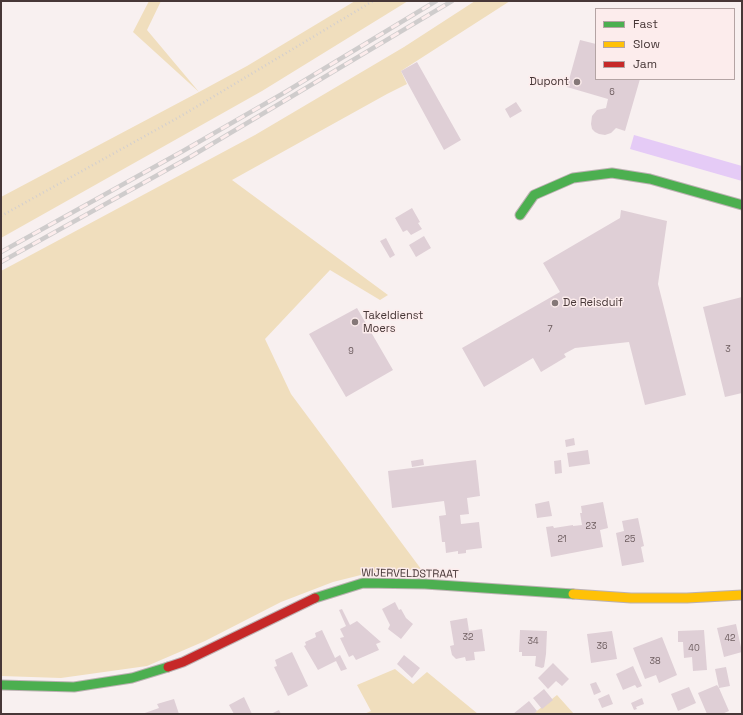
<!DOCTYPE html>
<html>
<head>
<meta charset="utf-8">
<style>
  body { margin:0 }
  #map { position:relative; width:743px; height:715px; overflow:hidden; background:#f8f0f0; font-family:"Space Grotesk",sans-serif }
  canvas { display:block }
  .frame { position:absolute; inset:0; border:2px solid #473737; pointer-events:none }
  .legend { position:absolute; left:595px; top:8px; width:140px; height:72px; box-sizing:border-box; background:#fcecec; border:1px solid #b4a4a4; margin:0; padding:5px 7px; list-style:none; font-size:12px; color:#473737 }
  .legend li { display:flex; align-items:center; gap:8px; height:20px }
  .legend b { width:20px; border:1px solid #b4a4a4 }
</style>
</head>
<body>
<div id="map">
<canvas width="743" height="715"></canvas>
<div class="frame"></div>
<ul class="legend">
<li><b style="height:5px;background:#4caf50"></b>Fast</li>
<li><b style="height:5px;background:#ffc107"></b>Slow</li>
<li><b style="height:5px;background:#c62828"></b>Jam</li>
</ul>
</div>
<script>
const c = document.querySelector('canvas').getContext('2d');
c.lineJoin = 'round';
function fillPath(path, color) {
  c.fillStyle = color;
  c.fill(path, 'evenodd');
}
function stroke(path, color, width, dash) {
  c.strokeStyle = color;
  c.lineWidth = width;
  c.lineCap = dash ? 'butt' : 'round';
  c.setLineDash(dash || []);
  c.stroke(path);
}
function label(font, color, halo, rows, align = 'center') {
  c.font = font + ' "Space Grotesk",sans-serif';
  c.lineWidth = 3;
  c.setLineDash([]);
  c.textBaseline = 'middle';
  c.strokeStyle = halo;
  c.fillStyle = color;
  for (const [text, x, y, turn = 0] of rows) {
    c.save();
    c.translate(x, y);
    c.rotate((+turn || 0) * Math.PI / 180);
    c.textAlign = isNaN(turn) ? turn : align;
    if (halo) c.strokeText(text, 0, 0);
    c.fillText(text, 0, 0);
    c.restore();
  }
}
fillPath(new Path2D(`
  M149,1H161L147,30L199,92L247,66L355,1H408L262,91L1,238V197L199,92L133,32Z
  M475,1H510L401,71L407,84L387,94L232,180L388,295L380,300L330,270L265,339L291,394L421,569L369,573L333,582L281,602L205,641L147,666L61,678L1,676V271L255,135L404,47Z
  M395,669L413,684L427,672L478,714H364L371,711L357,685Z
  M557,695L574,714H533Z`), '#f0debd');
fillPath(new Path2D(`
  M634,135L742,166V181L630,149Z`), '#e5cbf6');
fillPath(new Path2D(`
  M580,40L596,44V79H640L625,131L616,128L611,133L605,135L599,134L595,132L592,129L591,124L592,116L597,110L606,108L608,99L567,87Z
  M417,62L461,140L444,150L401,71Z
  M516,102L522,111L510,118L505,109Z
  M412,208L420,222L418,223L422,229L411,235L407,230L403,232L395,218Z
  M621,210L667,221L658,284L686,395L645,405L629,342L575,348L564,354L566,357L541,372L533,358L484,387L462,348L560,292L543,263L620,218Z
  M424,236L431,248L416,257L409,245Z
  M386,238L395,255L390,258L380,241Z
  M742,297V393L725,397L703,307Z
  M357,308L393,370L346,397L309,334Z
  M574,438L575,445L566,447L565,440Z
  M588,450L590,464L569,467L567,453Z
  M423,459L424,465L412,467L411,461Z
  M476,460L480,496L467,498L469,514L460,515L461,524L479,522L482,548L466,550V553L458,554V551L446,553L445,542H442L439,516L446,515L444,501L392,508L388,471Z
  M561,460L562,473L555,474L554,461Z
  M549,501L552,516L537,518L535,504Z
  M603,502L608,528L600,530L603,547L551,557L546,527L553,526L554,528L573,525V526L582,525L580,513H582L581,506Z
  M638,518L644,546L641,547L644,562L622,566L616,533L624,531L622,521Z
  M395,602L399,610L401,609L406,618L413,624L401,639L388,629L390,625L382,609Z
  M342,609L350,625L357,621L381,642L376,644L379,650L356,660L353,655L349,657L340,638L344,637L340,629L346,626L339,610Z
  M467,618L469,631L482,629L485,651L474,652L475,660L466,661L465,657L456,659L452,655L450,646L454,645L450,621Z
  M736,624L742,652L724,657L717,628Z
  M322,630L335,658L340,655L347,669L341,671L336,661L318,670L304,646L306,645L305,642L316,637L315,633Z
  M520,630L547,631L546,654L544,667L542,668L535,666L536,656H522V652H519Z
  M704,630L707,670L693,671L692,657L684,658L683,642H678V631Z
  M612,631L617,659L591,663L587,634Z
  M662,637L677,675L659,683L656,675L645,679L633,648Z
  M292,652L308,686L288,696L274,667L277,666L275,660Z
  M404,655L420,668L412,678L397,664Z
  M553,663L569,679L562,686L556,681L548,689L538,678Z
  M633,666L642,686L637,688L635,685L623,690L616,674Z
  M726,667L730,686L719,688L729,711L722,714H707L698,693L717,685L719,688L715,669Z
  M596,682L601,692L594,695L590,684Z
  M689,687L696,703L678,711L671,694Z
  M544,689L553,700L542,709L533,698Z
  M609,694L613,704L602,708L598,699Z
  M244,697L252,714H234L229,705Z
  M642,698L644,704L636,707L637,709L634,710L631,703Z
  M174,699L179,714H142L159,708L157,704Z
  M529,701L537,711L534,714H513Z
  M279,710L281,714H271Z`), '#dfcfd6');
const fast = new Path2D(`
  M520,215L534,195L573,178L612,173L650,179L742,205
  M315,598L363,583L425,584L573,594
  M1,685L74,687L132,678L168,667`);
const slow = new Path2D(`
  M573,594L631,598H687L742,595`);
const jam = new Path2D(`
  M168,667L183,662L315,598`);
stroke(fast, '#bcb1b2', 11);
stroke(slow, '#bcb1b2', 11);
stroke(jam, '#bcb1b2', 11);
stroke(new Path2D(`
  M1,216L181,116L373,1`), '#d3cfcf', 2.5, [1, 3]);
stroke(fast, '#4caf50', 9);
stroke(slow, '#ffc107', 9);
stroke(jam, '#c62828', 9);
const rail = new Path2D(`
  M1,252L183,151L282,94L436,1
  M1,262L190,157L452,1`);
stroke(rail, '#cfcccc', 4.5);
stroke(rail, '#fcecec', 3, [9]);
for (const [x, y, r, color] of [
  [577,82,4,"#857878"],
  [555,303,4,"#857878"],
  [355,322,4,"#857878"]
]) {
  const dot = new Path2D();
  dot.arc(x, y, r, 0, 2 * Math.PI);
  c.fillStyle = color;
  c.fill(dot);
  stroke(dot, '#fcecec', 1.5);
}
label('9px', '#6d5d5f', null, [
  ["6",612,93],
  ["7",550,330],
  ["3",728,350],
  ["9",351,352],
  ["23",591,527],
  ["21",562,540],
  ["25",630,540],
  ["32",468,638],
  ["42",730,639],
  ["34",533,642],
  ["36",602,647],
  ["40",694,649],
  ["38",655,662]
]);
label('11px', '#473737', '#fcecec', [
  ["Dupont",569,82,"right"],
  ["De Reisduif",563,303],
  ["Takeldienst",363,316],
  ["Moers",363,329]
], 'left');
label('11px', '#473737', '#fcecec', [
  ["WIJERVELDSTRAAT",410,574,1]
]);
</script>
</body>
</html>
